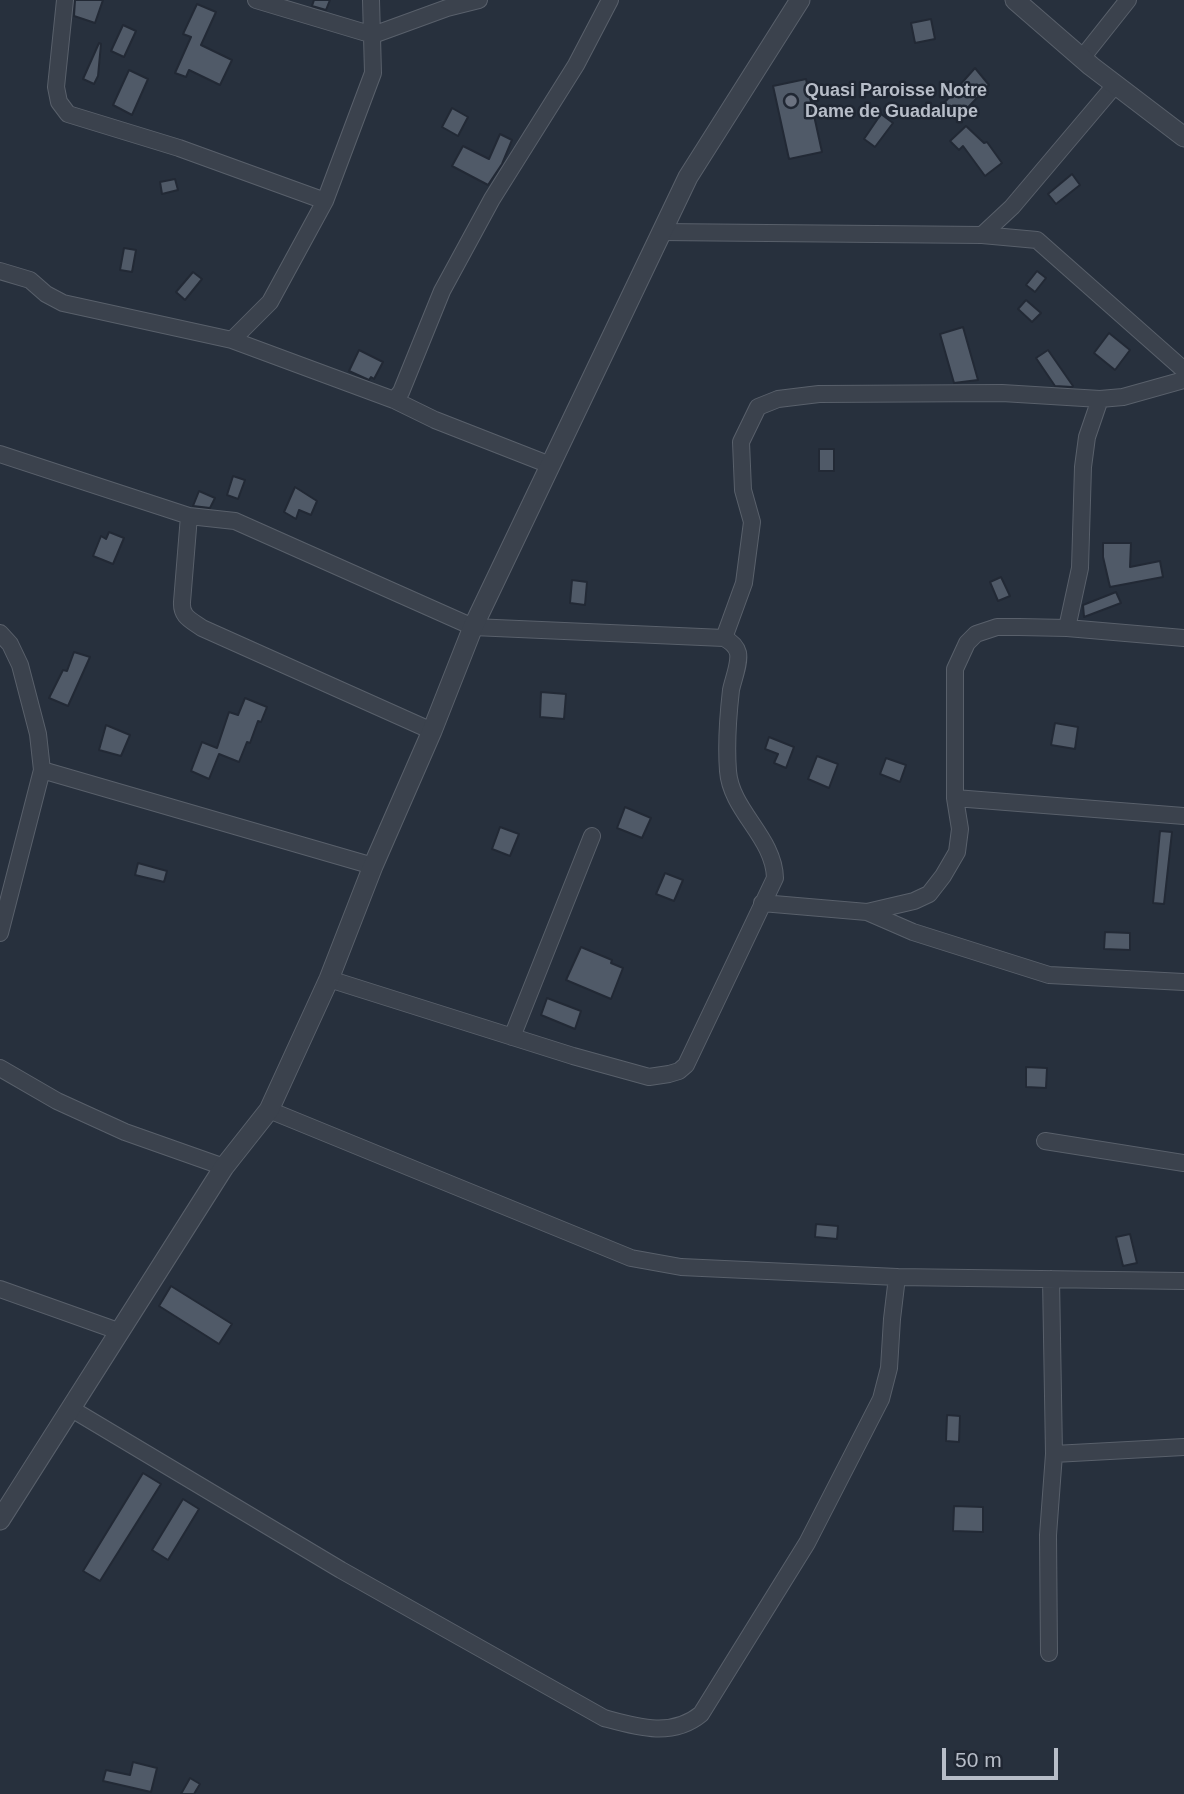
<!DOCTYPE html>
<html>
<head>
<meta charset="utf-8">
<style>
  body { margin:0 }
  #map { position:relative; width:1184px; height:1794px; overflow:hidden; background:#27303d; font-family:Arial,sans-serif }
  canvas { display:block }
  .scale { position:absolute; left:942px; top:1748px; width:116px; height:32px; box-sizing:border-box; border:4px solid #b7bdc8; border-top:0; padding-left:9px; font-size:21px; line-height:24px; white-space:nowrap; color:#b7bdc8; -webkit-text-stroke:5px #202733; paint-order:stroke }
</style>
</head>
<body>
<div id="map">
<canvas width="1184" height="1794"></canvas>
<div class="scale">50 m</div>
</div>
<script>
const c = document.querySelector('canvas').getContext('2d');
c.lineJoin = 'round';
function fillPath(path, color) {
  c.fillStyle = color;
  c.fill(path, 'evenodd');
}
function stroke(path, color, width, dash) {
  c.strokeStyle = color;
  c.lineWidth = width;
  c.lineCap = dash ? 'butt' : 'round';
  c.setLineDash(dash || []);
  c.stroke(path);
}
function label(font, color, halo, rows, align = 'center') {
  c.font = font + ' Arial,sans-serif';
  c.lineWidth = 5;
  c.setLineDash([]);
  c.textBaseline = 'middle';
  c.strokeStyle = halo;
  c.fillStyle = color;
  for (const [text, x, y, turn = 0] of rows) {
    c.save();
    c.translate(x, y);
    c.rotate((+turn || 0) * Math.PI / 180);
    c.textAlign = isNaN(turn) ? turn : align;
    if (halo) c.strokeText(text, 0, 0);
    c.fillText(text, 0, 0);
    c.restore();
  }
}
const building = new Path2D(`
  M75,0H103L95,23L74,16Z
  M314,0H330L326,10L312,6Z
  M197,4L216,12L201,45L232,60L220,85L189,70L186,77L175,73L191,37L183,34Z
  M931,19L935,39L915,43L911,23Z
  M123,25L136,31L124,57L111,51Z
  M99,43L101,44L98,76L94,84L83,79Z
  M975,68L989,85L959,117L944,103Z
  M129,70L148,79L132,115L113,105Z
  M806,79L822,152L789,159L773,86Z
  M452,108L468,117L458,136L442,127Z
  M881,114L893,123L875,147L864,139Z
  M966,126L984,143L987,142L1002,163L985,176L963,146L959,150L950,141Z
  M500,134L512,140L502,164L488,185L452,166L463,146L489,159Z
  M1072,174L1080,185L1056,204L1048,194Z
  M175,179L178,190L162,194L160,182Z
  M124,248L136,250L132,272L120,270Z
  M1037,271L1046,278L1035,292L1026,285Z
  M193,272L202,279L185,300L176,292Z
  M1026,300L1041,313L1032,322L1018,309Z
  M963,327L978,380L954,383L940,334Z
  M1109,333L1130,350L1115,370L1094,353Z
  M359,350L383,362L374,379L371,377L369,380L349,371Z
  M1048,350L1073,386L1072,387L1055,386L1036,358Z
  M819,449H834V471H819Z
  M233,476L245,480L238,499L227,495Z
  M295,487L317,501L311,515L299,510L296,519L284,512Z
  M199,491L215,498L210,508L193,506Z
  M109,532L124,538L113,564L93,556L101,536L106,539Z
  M1103,543H1131L1130,567L1160,561L1163,577L1110,587L1103,557Z
  M1001,577L1010,596L998,601L990,582Z
  M572,580L587,582L585,605L570,603Z
  M1116,592L1121,603L1084,617L1083,605Z
  M74,652L90,657L68,706L49,698L63,670L67,671Z
  M541,692L566,694L564,719L540,717Z
  M245,698L267,707L261,722L258,721L250,743L247,742L239,762L219,754L209,779L191,771L202,742L217,748L229,712L238,715Z
  M1055,723L1078,727L1075,749L1051,745Z
  M106,725L130,735L121,756L99,750Z
  M769,737L794,747L786,768L774,763L778,754L765,749Z
  M817,756L838,764L829,788L808,779Z
  M886,758L906,765L900,782L880,774Z
  M625,807L651,818L642,838L617,828Z
  M500,827L519,834L510,856L492,849Z
  M1160,831L1172,832L1164,904L1153,903Z
  M138,863L167,871L164,882L135,875Z
  M665,873L683,880L674,901L656,894Z
  M1105,932L1130,933V950L1104,949Z
  M581,947L612,960L611,963L623,968L611,999L566,980Z
  M547,998L581,1011L575,1029L541,1015Z
  M1026,1067L1047,1068L1046,1088L1026,1087Z
  M816,1224L838,1226L837,1239L815,1237Z
  M1130,1234L1137,1263L1123,1266L1116,1237Z
  M171,1286L232,1324L219,1344L159,1306Z
  M947,1415L960,1416L959,1442L946,1441Z
  M143,1473L161,1484L100,1581L83,1571Z
  M183,1499L199,1509L168,1560L152,1550Z
  M954,1506L983,1507V1532L953,1531Z
  M133,1762L157,1768L151,1792L103,1781L106,1770L130,1775Z
  M190,1778L200,1784L194,1794H181Z`);
fillPath(building, '#505a68');
stroke(building, '#222935', 2);
const minor = new Path2D(`
  M65,0L56,87L59,102L68,114L179,148L325,201
  M256,0L373,35L447,8L479,0
  M1082,58L1128,0
  M661,232L982,235L1037,240L1184,370
  M982,235L1012,207L1116,84
  M0,271L30,280L46,294L63,303L232,340L394,400L435,420L550,465
  M232,340L270,302L325,201L373,73L371,0
  M394,400L401,392L442,291L492,199L576,65L610,0
  M0,454L189,516L235,521L473,627L724,638C730,641 736,645 738,653C740,663 733,680 731,690C728,716 726,745 728,771C731,811 774,837 775,878L686,1065L679,1071L669,1074L649,1077L573,1056L329,979
  M189,516L182,602C181,617 191,620 202,628L432,731
  M1067,628L1080,568L1083,467L1087,437L1100,399
  M0,633L10,644L20,665L38,734L42,770L0,933
  M724,638L744,583L752,522L743,490L741,442L758,407L778,399L819,394L1002,393L1100,399L1123,397L1184,380
  M42,770L373,866
  M955,798L1184,816
  M762,903L867,912L914,901L929,894L943,876L957,852L960,829L955,798V669L967,643L976,634L997,627H1019L1067,628L1184,638
  M867,912L913,932L1049,975L1184,982
  M512,1037L592,836
  M0,1068L57,1101L125,1132L224,1167
  M269,1110L631,1258L681,1267L897,1277L1184,1281
  M1045,1141L1184,1163
  M1051,1279L1054,1454
  M0,1289L118,1331
  M70,1408L341,1570L604,1718C637,1727 672,1738 701,1714L807,1543L881,1399L889,1368L892,1319L897,1277
  M1049,1653L1048,1535L1054,1454L1184,1447`);
const tertiary = new Path2D(`
  M1015,0L1091,66L1184,137
  M0,1520L224,1167L269,1110L329,979L373,866L432,731L473,627L688,177L800,0`);
stroke(minor, '#59606b', 18);
stroke(tertiary, '#59606b', 21);
stroke(minor, '#3b424d', 16);
stroke(tertiary, '#3b424d', 19);
for (const [x, y, r, color] of [
  [791,101,7,"#6b7280"]
]) {
  const dot = new Path2D();
  dot.arc(x, y, r, 0, 2 * Math.PI);
  c.fillStyle = color;
  c.fill(dot);
  stroke(dot, '#202733', 2.5);
}
label('bold 18px', '#b7bdc8', '#202733', [
  ["Quasi Paroisse Notre",805,91],
  ["Dame de Guadalupe",805,112]
], 'left');
</script>
</body>
</html>
